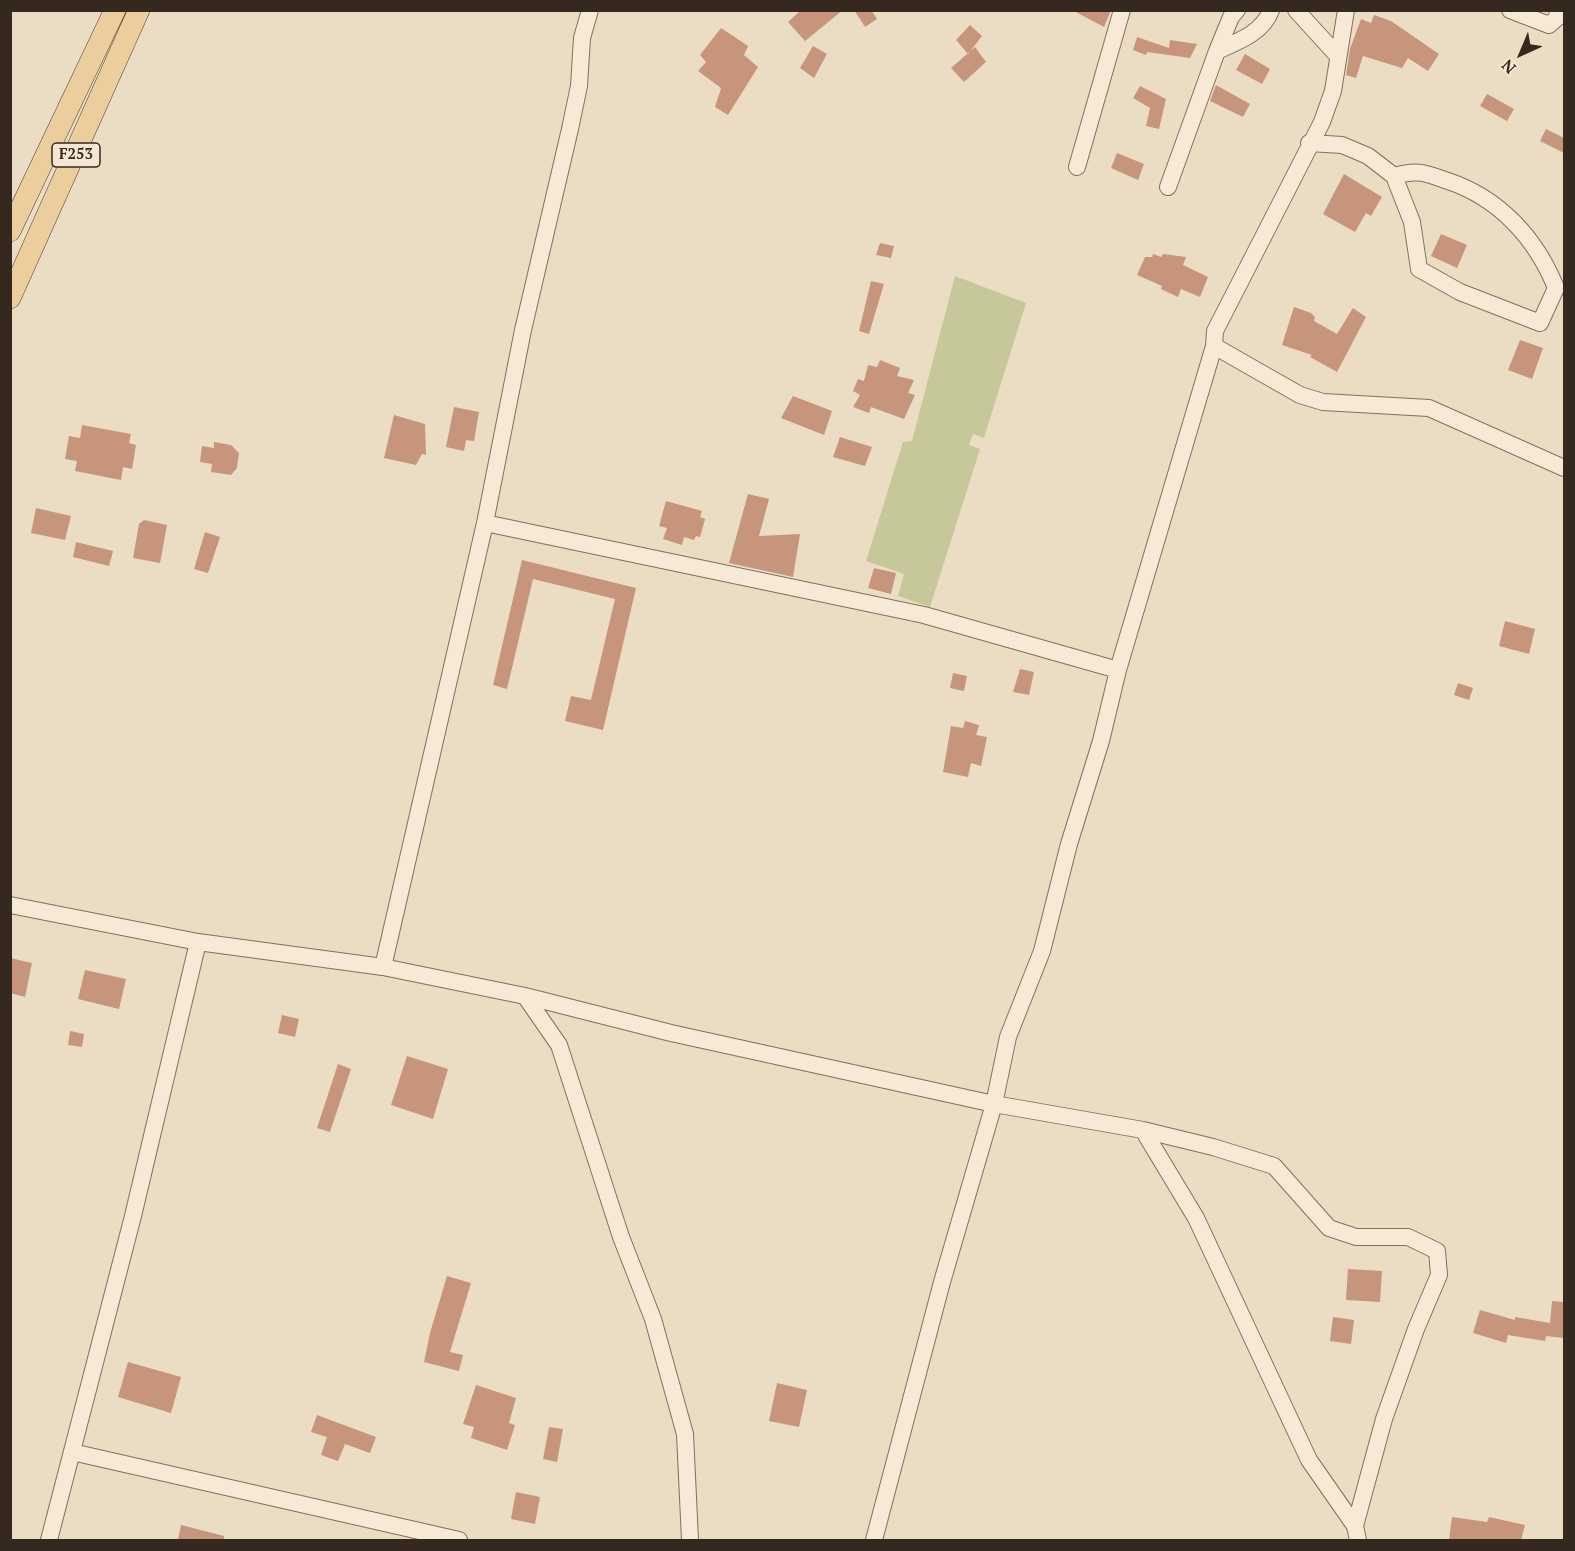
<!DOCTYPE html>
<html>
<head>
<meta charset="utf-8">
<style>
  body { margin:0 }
  #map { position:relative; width:1575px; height:1551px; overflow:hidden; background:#ebdcc4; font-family:"PT Serif",serif }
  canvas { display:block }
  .frame { position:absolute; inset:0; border:12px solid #35281f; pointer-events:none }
  .north { position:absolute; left:1491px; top:24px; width:60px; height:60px; -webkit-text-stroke:4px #f3e7d3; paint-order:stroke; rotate:224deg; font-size:16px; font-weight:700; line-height:24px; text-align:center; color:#35281f }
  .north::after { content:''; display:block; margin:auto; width:21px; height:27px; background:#35281f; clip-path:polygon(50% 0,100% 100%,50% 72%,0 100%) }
</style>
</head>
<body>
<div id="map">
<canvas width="1575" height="1551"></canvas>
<div class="frame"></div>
<div class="north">N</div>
</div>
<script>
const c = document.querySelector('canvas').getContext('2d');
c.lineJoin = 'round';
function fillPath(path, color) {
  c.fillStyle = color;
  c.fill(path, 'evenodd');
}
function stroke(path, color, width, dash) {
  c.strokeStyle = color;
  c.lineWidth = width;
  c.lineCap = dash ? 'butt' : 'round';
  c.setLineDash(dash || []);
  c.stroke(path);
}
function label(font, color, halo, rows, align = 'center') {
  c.font = font + ' "PT Serif",serif';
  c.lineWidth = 4.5;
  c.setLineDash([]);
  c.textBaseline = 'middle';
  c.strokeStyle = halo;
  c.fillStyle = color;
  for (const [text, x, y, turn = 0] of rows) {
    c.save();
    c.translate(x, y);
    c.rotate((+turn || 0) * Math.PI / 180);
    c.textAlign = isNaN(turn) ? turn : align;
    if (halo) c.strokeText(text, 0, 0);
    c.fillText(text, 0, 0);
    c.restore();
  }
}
fillPath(new Path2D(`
  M955,276L1026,303L984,438L973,434L969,445L980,449L930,607L898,596L904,574L866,561L903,442L912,441Z`), '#c7c899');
fillPath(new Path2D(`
  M801,10H843L805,41L788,22Z
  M854,10H871L877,19L865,27Z
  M1072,10H1111L1104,27Z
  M1374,15L1391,21L1439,54L1428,71L1408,58L1402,68L1363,56L1356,78L1346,75L1350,49L1361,19L1371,23Z
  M970,25L982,36L968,54L956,40Z
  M721,28L748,46L744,55L758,67L728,115L715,107L721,88L698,71L706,62L700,55Z
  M1137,37L1169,48L1170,40L1197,44L1190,58L1147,52L1146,55L1133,50Z
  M813,46L827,54L814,78L800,68Z
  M975,47L986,62L964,82L951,68Z
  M1245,54L1270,69L1262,84L1236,70Z
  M1216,85L1250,104L1243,117L1210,101Z
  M1140,86L1166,99L1159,129L1146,126L1150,108L1133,98Z
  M1487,94L1514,109L1507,121L1480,106Z
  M1546,129L1564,138V153L1540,141Z
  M1117,153L1144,164L1138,180L1111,168Z
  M1344,174L1382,197L1371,216L1366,213L1355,232L1323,214Z
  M1441,234L1467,245L1457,268L1431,256Z
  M880,243L894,246L891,258L876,255Z
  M1153,254L1161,257L1163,254L1186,257L1183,265L1208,277L1200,297L1181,289L1178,297L1161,289L1162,286L1137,275L1145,257H1152Z
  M871,281L884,284L869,334L859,331Z
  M1294,307L1311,313L1315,317L1314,321L1337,334L1353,308L1366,317L1337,372L1310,357L1312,355L1282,345Z
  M1520,340L1543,348L1532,379L1508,370Z
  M880,360L900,368L897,376L914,380L908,393L915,395L904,419L871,407L869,413L853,407L860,395L853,391L858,379L864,381L868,365L877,367Z
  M793,396L832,411L824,435L781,418Z
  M454,407L479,412L474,441L466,440L464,451L446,447Z
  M394,415L425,424L426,455L422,454L416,465L384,458Z
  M82,425L131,434L129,443L136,445L132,469L123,467L121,480L75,471L77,461L65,459L69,436L80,438Z
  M840,437L872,447L865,466L833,457Z
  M214,442L231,445L239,453L237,468L231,475L211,472L212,464L200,462L202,446L214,448Z
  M748,494L769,499L759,536L800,534L793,577L729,563Z
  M666,501L702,511L700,517L705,519L700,537L696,536L694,540L684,537L682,545L663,539L667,528L659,526Z
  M36,508L71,516L65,540L31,533Z
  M144,520L167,525L160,563L133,558L139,524Z
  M205,532L220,537L208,573L194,569Z
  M76,542L113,551L109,566L73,557Z
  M522,560L636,588L603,730L565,721L571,696L591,700L615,599L533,579L507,689L493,685Z
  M874,568L896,573L891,594L868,588Z
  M1505,621L1535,629L1529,654L1499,646Z
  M1020,669L1034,672L1029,695L1013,692Z
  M953,673L967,676L964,691L950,688Z
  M1458,683L1473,688L1469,700L1454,695Z
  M965,721L979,725L976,735L987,737L981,766L971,763L968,777L943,772L951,726L963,728Z
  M10,958L32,963L25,997L10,993Z
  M85,970L126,979L119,1009L78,999Z
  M282,1015L299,1019L295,1037L278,1033Z
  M70,1031L84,1034L82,1047L68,1045Z
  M407,1056L448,1069L433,1119L391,1105Z
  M338,1064L351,1069L330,1132L317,1128Z
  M1348,1269L1382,1271L1380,1302L1346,1300Z
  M447,1276L471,1283L450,1352L463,1355L459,1371L424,1362L430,1333Z
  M1552,1301L1564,1302V1338L1546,1336L1545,1341L1508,1335L1506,1343L1473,1333L1480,1310L1515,1320V1317L1550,1323Z
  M1333,1317L1354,1320L1351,1344L1330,1341Z
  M128,1362L181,1377L171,1413L118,1397Z
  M777,1383L807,1390L799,1427L769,1421Z
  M476,1385L516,1398L509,1423L515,1425L507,1450L471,1438L474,1427L463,1424Z
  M317,1415L376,1437L370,1453L345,1444L338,1461L321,1455L327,1437L311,1432Z
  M549,1427L563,1429L557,1462L543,1459Z
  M516,1492L540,1497L535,1524L511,1519Z
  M1452,1517L1487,1522L1489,1517L1525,1525L1521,1540H1449Z
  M181,1525L224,1536V1540H178Z`), '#c7957c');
const minor = new Path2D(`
  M1237,10L1231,17L1217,51C1237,42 1263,33 1271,10
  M1296,10L1337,55
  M1510,10L1549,25L1557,18L1558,10
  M1309,143L1342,145L1368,156L1394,176L1412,222L1419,269L1460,292L1540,323L1556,288C1536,238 1499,198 1448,181C1425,173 1418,169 1394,176
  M1077,167L1122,10
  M1168,187L1217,51
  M1214,346L1300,395L1323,402L1429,408L1564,468
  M485,523L924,615L1118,670
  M10,905L198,942L383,967L525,996L671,1033L994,1104L1143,1130L1213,1147L1274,1166L1329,1228L1356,1237H1408L1437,1251L1439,1275L1416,1329L1384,1419L1355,1526L1358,1540
  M383,967L485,523L523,330L570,129L579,86L582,38L590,10
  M525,996L559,1045L621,1237L653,1319L685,1434L690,1540
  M1143,1130L1196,1218L1309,1460L1355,1526
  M72,1452L459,1540
  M49,1540L133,1216L198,942
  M874,1540L942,1282L994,1104L1008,1037L1042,951L1069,844L1101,741L1118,670L1214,346L1215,331L1322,122L1333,91L1346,10`);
const major = new Path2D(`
  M10,231L115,10
  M10,298L139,10`);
stroke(minor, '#846e5c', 18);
stroke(major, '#523d30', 22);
stroke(minor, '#f6ead7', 16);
stroke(major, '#eccd9e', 21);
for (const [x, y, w] of [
  [76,155,48]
]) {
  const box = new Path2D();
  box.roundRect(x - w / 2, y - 12, w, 24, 4.5);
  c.fillStyle = '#f3e7d3';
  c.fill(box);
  stroke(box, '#35281f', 1.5);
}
label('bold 15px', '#35281f', null, [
  ["F253",76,155]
]);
</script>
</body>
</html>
